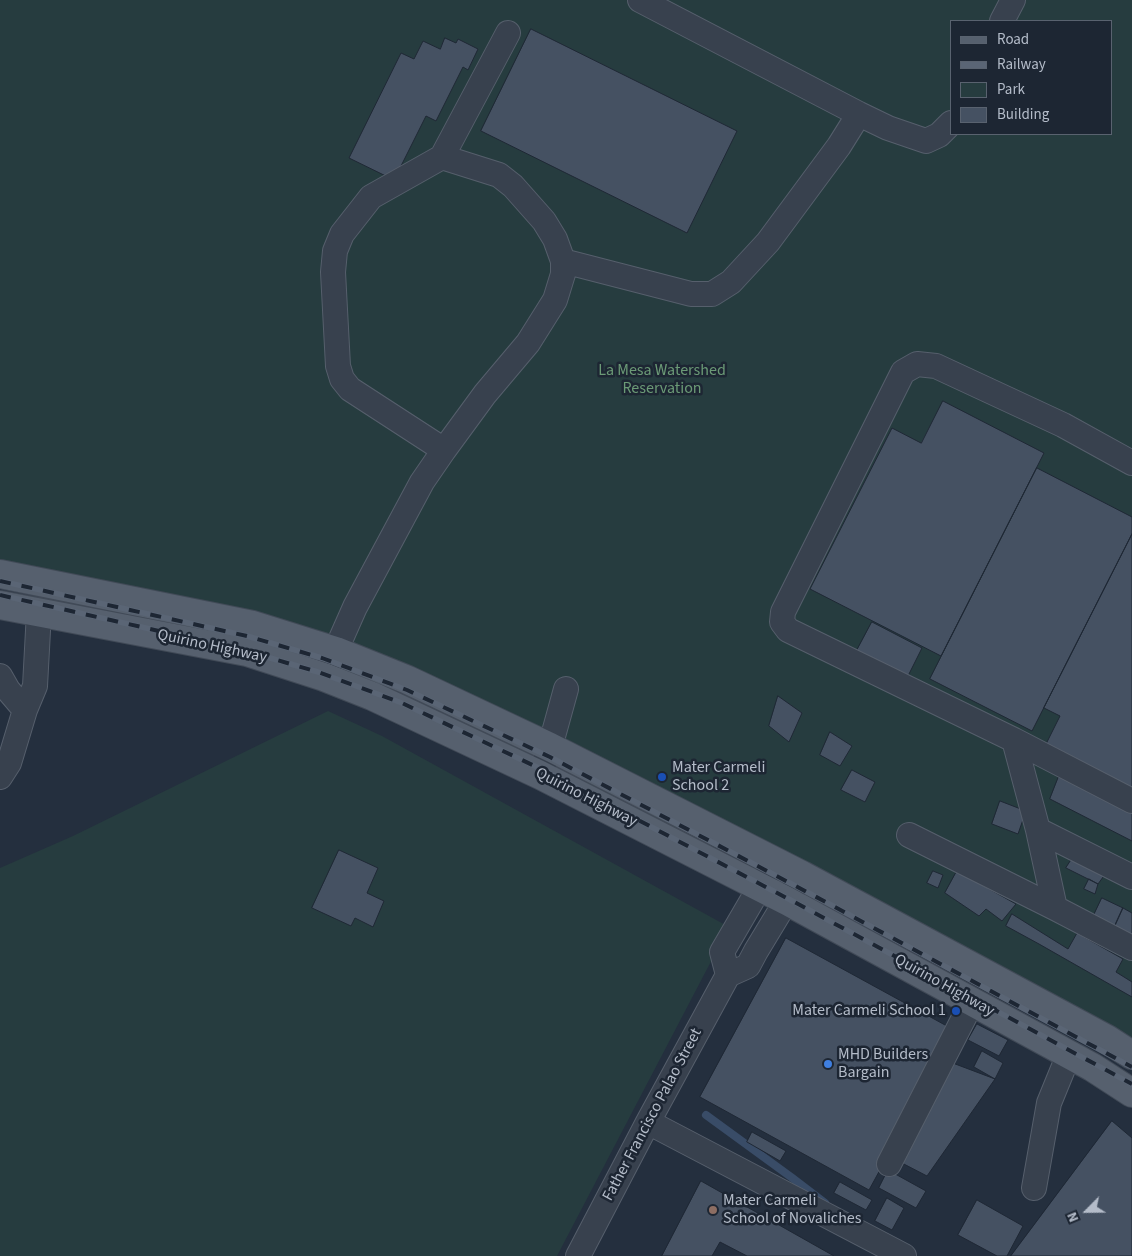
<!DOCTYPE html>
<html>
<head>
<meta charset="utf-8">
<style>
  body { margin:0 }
  #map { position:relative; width:1132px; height:1256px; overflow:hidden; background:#242f3e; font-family:"Source Sans 3",sans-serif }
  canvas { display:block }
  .legend { position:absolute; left:950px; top:20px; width:162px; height:115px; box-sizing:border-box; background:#1d2633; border:1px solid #59626f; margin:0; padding:6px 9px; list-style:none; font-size:15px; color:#b4bcc9 }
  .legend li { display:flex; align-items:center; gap:10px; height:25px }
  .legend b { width:25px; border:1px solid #59626f }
  .north { position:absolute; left:1062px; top:1186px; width:50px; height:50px; -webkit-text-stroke:4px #1d2633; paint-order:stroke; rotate:247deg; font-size:14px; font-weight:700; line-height:20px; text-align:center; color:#b4bcc9 }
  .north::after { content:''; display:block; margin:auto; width:18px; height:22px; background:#b4bcc9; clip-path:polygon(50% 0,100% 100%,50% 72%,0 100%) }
</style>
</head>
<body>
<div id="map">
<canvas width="1132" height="1256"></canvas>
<ul class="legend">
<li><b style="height:6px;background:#56606e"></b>Road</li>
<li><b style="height:6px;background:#5a6575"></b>Railway</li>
<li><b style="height:14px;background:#263c3f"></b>Park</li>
<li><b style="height:14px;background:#455162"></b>Building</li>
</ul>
<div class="north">N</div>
</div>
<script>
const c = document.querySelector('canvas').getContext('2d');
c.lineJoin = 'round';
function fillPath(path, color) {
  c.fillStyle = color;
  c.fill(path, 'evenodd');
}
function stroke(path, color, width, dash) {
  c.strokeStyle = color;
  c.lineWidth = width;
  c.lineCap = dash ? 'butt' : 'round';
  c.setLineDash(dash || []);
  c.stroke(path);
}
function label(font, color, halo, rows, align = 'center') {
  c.font = font + ' "Source Sans 3",sans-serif';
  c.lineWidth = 5;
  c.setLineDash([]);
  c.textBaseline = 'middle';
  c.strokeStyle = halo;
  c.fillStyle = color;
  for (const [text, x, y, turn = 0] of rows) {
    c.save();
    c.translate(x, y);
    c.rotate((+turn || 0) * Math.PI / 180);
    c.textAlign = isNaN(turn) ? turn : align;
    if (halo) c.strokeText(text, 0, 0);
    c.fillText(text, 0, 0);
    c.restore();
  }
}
fillPath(new Path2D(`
  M0,0H1132V1055L336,651L0,574ZM951,21H1111V134H951Z
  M328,711L382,736L729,927L557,1256H0V868L73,836Z`), '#263c3f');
stroke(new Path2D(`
  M706,1115L791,1177L825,1203`), '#394c67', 8);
const building = new Path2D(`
  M531,29L737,131L687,233L481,131Z
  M445,38L456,43L458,39L478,49L468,70L463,67L436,121L426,116L394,180L349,158L401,53L414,59L423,41L440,49Z
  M943,401L1044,453L941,656L810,589L892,428L921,443Z
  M1037,468L1132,517V534L1032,731L930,679Z
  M1132,534V791L1045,746L1060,716L1044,708Z
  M872,622L922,648L906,680L855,654Z
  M778,696L802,713L789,742L769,726Z
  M830,732L852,746L840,766L820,755Z
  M852,770L875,782L865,802L841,790Z
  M1059,776L1132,811V841L1050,799Z
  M1000,801L1026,811L1018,834L992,824Z
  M339,850L378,868L367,893L384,901L373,927L355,918L351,926L312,908Z
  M1075,854L1106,873L1098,884L1066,868Z
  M933,871L943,875L938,888L927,883Z
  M957,871L1016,904L1002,921L986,909L979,916L945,893Z
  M1089,879L1098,884L1095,894L1084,889Z
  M1102,898L1123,908L1113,930L1092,919Z
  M1123,908L1132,913V939L1113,930Z
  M1012,914L1068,949L1077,933L1123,959L1116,972L1132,982V997L1039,944L1006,926Z
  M786,938L956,1031L869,1190L700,1097Z
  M977,1024L1008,1040L999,1056L968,1040Z
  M982,1051L1003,1063L995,1079L974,1067Z
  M950,1062L995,1079L927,1176L898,1161Z
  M1112,1121L1132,1138V1256H1011Z
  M752,1132L786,1151L780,1161L747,1142Z
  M888,1170L926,1191L916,1208L879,1188Z
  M701,1181L834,1256H747L720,1242L712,1256H662Z
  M840,1182L872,1200L866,1210L834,1193Z
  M887,1198L904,1208L892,1230L875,1221Z
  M977,1200L1023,1226L1007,1256H997L958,1235Z`);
fillPath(building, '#455162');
stroke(building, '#1f2835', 1);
const minor = new Path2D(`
  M640,0L859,114L888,128L926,141L939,135L951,123
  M1002,21L1013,0
  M563,261L691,294H712L731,282L768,242L839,146L859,114
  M444,450L350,389L342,379L338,366L333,272L335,251L342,234L371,197L442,157L508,33
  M1132,463L1063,425L936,366L917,364L903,372L783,612L782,622L788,630L1014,740L1132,801
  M328,668L355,607L422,482L444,450L485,394L528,343L555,300L563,274V261L555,239L544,221L513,186L499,175L442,157
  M0,676L8,690L25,710
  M1014,740L1038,830L1055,908
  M540,775L550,747L566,689
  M0,777L9,763L25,710L35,686L39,612
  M1038,830L1132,877
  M909,835L1055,908L1132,948
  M728,975L722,952L775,861
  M648,1122L904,1256
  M889,1164L972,1002
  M1034,1188L1049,1103L1067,1059L1055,1047
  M578,1256L648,1122L728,975L748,966L756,951L802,875`);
const major = new Path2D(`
  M0,574L253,625L336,651L408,680L550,747L802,875L1107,1039L1132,1055
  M0,605L247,652L324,677L372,696L540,775L787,901L1092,1067L1132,1093`);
stroke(minor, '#565f6c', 26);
stroke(major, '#414a57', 30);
stroke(minor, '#38414e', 24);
stroke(major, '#56606e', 28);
const rail = new Path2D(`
  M0,581L247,636L322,658L407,690L550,757L807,892L1132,1067
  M0,595L243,650L318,672L402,703L543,770L800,905L1132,1084`);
stroke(rail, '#5a6575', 5.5);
stroke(rail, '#1d2633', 4, [11]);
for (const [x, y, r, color] of [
  [662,777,5,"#1a4fb4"],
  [956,1011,5,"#1a4fb4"],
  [828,1064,5,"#3f7fe0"],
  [713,1210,5,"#8d6e63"]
]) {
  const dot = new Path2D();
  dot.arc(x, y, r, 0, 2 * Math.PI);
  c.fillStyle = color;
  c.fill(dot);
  stroke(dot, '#1d2633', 2);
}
label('16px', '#6b9a76', '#1d2633', [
  ["La Mesa Watershed",662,371],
  ["Reservation",662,389]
]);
label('16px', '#b4bcc9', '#1d2633', [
  ["Quirino Highway",212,647,12],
  ["Quirino Highway",586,798,27],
  ["Quirino Highway",944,986,29],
  ["Father Francisco Palao Street",653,1115,-62]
]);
label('16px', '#b4bcc9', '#1d2633', [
  ["Mater Carmeli",672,768],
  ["School 2",672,786],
  ["Mater Carmeli School 1",946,1011,"right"],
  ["MHD Builders",838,1055],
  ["Bargain",838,1073],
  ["Mater Carmeli",723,1201],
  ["School of Novaliches",723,1219]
], 'left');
</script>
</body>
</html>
